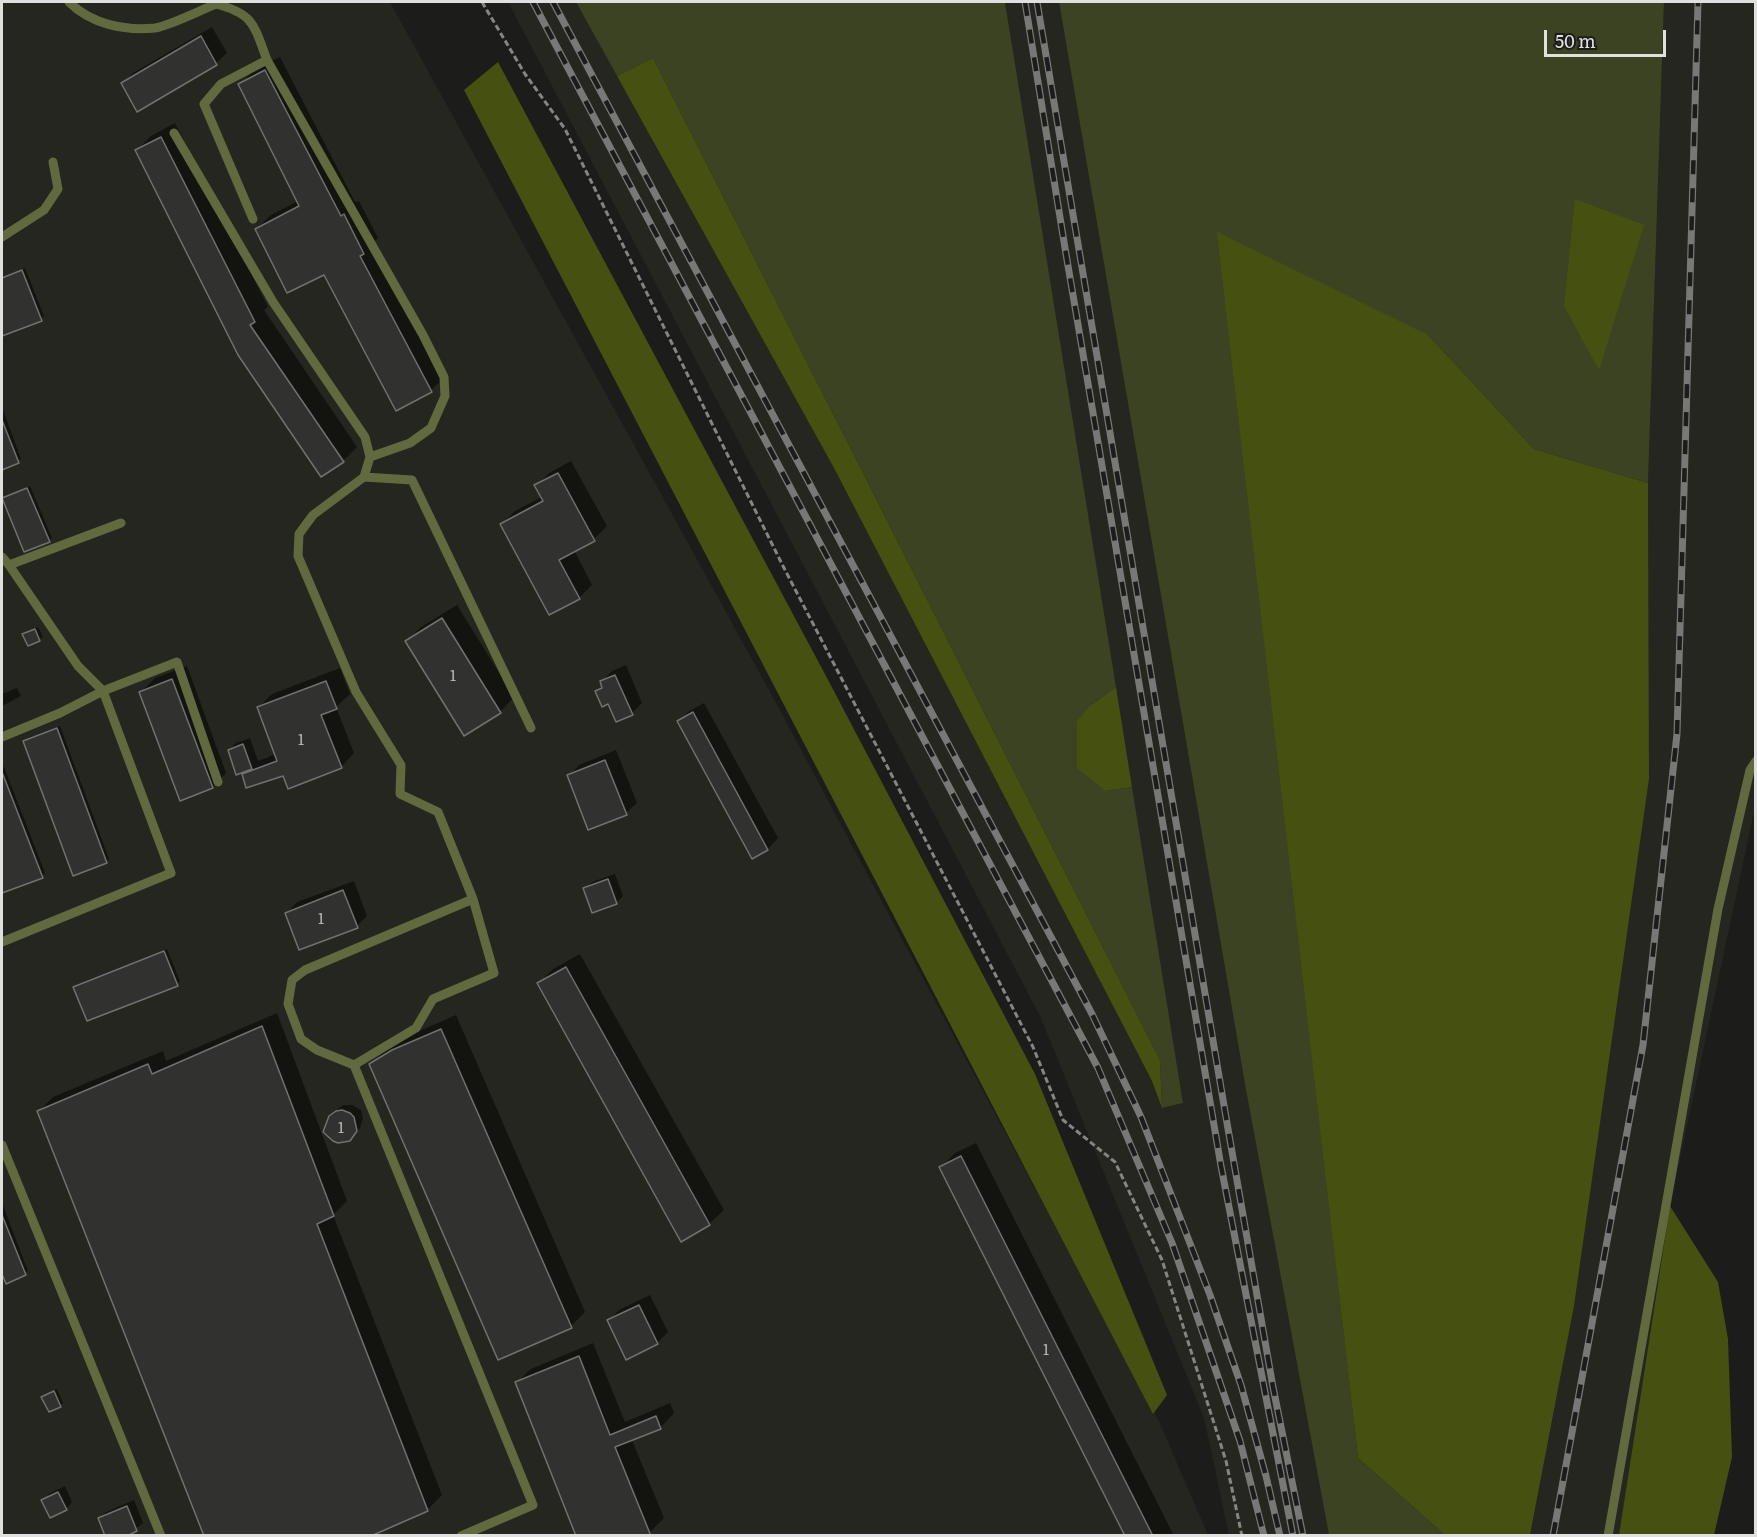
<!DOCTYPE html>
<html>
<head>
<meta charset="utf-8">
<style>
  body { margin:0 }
  #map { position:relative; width:1757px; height:1537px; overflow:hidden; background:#1c1d1b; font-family:Literata,serif }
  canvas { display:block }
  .frame { position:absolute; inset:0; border:3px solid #e0e0df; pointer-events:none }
  .scale { position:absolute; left:1544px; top:30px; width:122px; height:27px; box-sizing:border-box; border:3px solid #e0e0df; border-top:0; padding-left:8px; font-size:18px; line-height:21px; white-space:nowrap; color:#e0e0df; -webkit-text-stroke:4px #1c1d1b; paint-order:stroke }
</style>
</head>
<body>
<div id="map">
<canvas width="1757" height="1537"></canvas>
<div class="frame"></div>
<div class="scale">50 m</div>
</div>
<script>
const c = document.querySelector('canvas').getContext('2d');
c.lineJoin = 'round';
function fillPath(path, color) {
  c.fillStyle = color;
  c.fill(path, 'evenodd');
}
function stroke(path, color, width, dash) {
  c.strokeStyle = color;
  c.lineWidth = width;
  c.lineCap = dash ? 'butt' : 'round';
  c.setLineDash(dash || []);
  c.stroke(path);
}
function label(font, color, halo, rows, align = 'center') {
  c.font = font + ' Literata,serif';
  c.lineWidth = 4.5;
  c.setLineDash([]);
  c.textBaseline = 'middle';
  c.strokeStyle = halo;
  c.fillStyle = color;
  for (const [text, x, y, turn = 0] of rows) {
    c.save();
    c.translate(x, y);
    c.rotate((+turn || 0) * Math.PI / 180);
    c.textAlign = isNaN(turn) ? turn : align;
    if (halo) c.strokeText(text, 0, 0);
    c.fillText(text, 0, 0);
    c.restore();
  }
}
fillPath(new Path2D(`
  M2,2H390L775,701L1158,1419L1208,1535L2,1536Z
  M508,2H576L834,468L1152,1081L1162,1108L1183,1103L1005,2H1059L1246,1090L1329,1535H1229L1204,1418L1040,1016Z
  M1664,2H1755V807L1670,1206L1619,1535L1530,1536L1574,1306L1649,779L1648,483Z`), '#24261f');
fillPath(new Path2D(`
  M576,2H1005L1116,687L1091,705L1106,791L1132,787L1183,1103L1162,1108L1160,1060L653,58L617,76Z
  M1059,2H1664L1648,483L1534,449L1428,335L1297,916L1358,1458L1445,1535H1329L1246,1090Z`), '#3c4322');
fillPath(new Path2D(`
  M653,58L1160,1060L1162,1108L1152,1081L834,468L617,76Z
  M498,62L826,676L1035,1074L1167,1395L1153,1414L464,90Z
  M1575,199L1644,225L1599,370L1564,306Z
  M1217,232L1428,335L1534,449L1648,483L1649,779L1574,1306L1530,1535H1445L1358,1458Z
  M1116,687L1132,787L1106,791L1077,768V721L1091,705Z
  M1670,1206L1718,1282L1728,1339L1732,1457L1714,1535H1619Z`), '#465111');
fillPath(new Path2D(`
  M212,27L227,53L216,63L138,110L122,84L133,73Z
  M280,57L355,202L359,201L378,238L374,242L446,376L431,390L397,409L324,273L256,229L271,215L298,201L240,85L254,70Z
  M175,123L268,307L264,310L357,447L343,461L321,475L137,150L151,136Z
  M25,268L44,316L41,319L2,335V278Z
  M2,407L21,459L2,468Z
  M571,461L607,526L594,539L574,550L592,585L579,598L549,613L502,524L515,511L542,497L536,486L549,473Z
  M30,486L52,538L49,541L4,499Z
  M457,605L514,697L500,712L407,641L421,627Z
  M38,627L43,637L28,644L24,635Z
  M626,665L642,703L632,713L609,702L597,691L603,685L601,682L612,671Z
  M187,666L226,773L212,787L141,692L155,678Z
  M340,668L350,694L336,707L354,753L341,767L284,774L243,775L249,769L229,750L236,743L250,738L258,761L276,754L258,708L272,694Z
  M17,688L21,696L2,706V694Z
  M704,703L778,838L768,849L752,857L679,721L689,711Z
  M60,726L109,859L106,862L25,741L28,738Z
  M616,750L637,803L626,813L569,776L579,765Z
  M4,767L45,873L42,876L2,892V768Z
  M615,874L623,896L616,903L585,889L592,882Z
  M354,881L367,916L357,926L287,913L297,902Z
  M167,949L180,981L177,984L75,987L78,984Z
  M580,954L724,1210L709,1224L538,984L553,969Z
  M277,1013L347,1201L333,1215L442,1495L427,1510L39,1111L53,1097L163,1051L166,1061Z
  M456,1015L585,1312L571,1326L371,1064L386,1050L408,1036Z
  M344,1105H352L361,1110L363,1118L360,1128L353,1135L324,1132L327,1121L340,1107Z
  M976,1143L1174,1536H1127L941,1168L955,1153Z
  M2,1203L28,1271L6,1282L2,1270Z
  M650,1295L668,1332L657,1343L609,1321L619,1310Z
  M593,1343L625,1422L670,1403L674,1413L660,1428L632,1440L664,1518L649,1533L516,1383L531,1369Z
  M57,1389L63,1403L60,1406L43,1397Z
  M65,1486L72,1502L66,1509L43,1500L50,1493Z
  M134,1500L143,1523L133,1531L135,1536H106L99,1518L106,1512Z`), '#0007');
const building = new Path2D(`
  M201,36L217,65L137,112L121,83Z
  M265,70L341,216L344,214L364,254L360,256L432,392L396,411L324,275L287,293L255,229L299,206L238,84Z
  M161,137L255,322L250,325L344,462L321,477L238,355L135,150Z
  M22,270L42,321L2,336V278Z
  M2,420L19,463L2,470Z
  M558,473L595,541L559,560L580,599L549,615L500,524L543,501L534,485Z
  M27,488L50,542L24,552L2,498Z
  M442,618L501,713L464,736L405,641Z
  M35,629L40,641L28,646L22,634Z
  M615,675L633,715L616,722L608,704L602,707L595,691L602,688L600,681Z
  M172,679L213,788L180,801L139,692Z
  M326,681L337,709L321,715L342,768L288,789L283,776L246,788L242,774L277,761L257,707Z
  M693,712L768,850L752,859L677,721Z
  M57,728L107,863L73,876L23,741Z
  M243,744L252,769L236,775L228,750Z
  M605,760L627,815L588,830L567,775Z
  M2,772L43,878L2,893Z
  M608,879L617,904L592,913L583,888Z
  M343,890L358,928L299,950L285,913Z
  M164,951L178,986L87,1021L73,987Z
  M566,967L710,1225L681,1242L537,983Z
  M262,1026L334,1216L317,1224L428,1511L371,1536H204L37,1111L148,1064L152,1074Z
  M441,1029L572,1328L498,1360L369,1064L392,1050Z
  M342,1110L350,1113L354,1117L357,1131L350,1141L338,1143L333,1141L323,1132L329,1116L336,1111Z
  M961,1156L1153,1536H1125L939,1167Z
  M2,1215L26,1275L6,1284L2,1274Z
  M639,1305L658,1344L626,1360L607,1320Z
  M579,1356L610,1435L656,1416L661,1429L615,1447L651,1536H576L515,1382Z
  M54,1391L61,1407L49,1412L41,1397Z
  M58,1492L67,1510L50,1518L41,1500Z
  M127,1506L137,1531L127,1536H105L98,1518Z`);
fillPath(building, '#31322f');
stroke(building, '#71716f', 1.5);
stroke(new Path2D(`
  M482,2L525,74L565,129L783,566L1033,1047L1063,1120L1115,1162L1162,1260L1226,1461L1242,1536`), '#858684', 3, [6, 3]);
stroke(new Path2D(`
  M69,2C91,24 124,31 155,28C169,26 201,10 216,4
  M216,2V4C254,14 254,25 267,60L423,335L444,377L445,396L431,428L410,443L370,457
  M174,133L273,302L365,437L370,457L364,477L313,515L299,534L298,556L356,692L401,765L400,794L438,812L473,899L494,973L433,999L416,1028L354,1065
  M253,219L204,104L221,84L267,60
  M2,237L44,210L58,189L53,162
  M364,477L412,480L531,728
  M2,557L9,565L78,666L103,691L171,873L2,942
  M9,565L121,523
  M2,737L60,713L103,691L177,662L218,782
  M2,1145L161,1536
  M461,1536L533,1505L354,1065L317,1050L301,1039L288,1004L292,980L305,970L473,899
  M1608,1536L1718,909L1750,770L1756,761`), '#606a3e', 9);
const rail = new Path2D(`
  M533,2L1098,1068L1172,1243L1240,1441L1264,1536
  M553,2L1092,1014L1141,1117L1210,1295L1241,1385L1266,1476L1280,1536
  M1025,2L1065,248L1221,1166L1293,1536
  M1037,2L1227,1123L1273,1387L1303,1536
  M1553,1536L1643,1045L1677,734L1698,2`);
stroke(rail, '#787877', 7);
stroke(rail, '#1c1d1b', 4.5, [14]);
label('15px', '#b4b4b3', null, [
  ["1",453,677],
  ["1",301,741],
  ["1",321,920],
  ["1",341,1129],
  ["1",1046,1351]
]);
</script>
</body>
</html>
